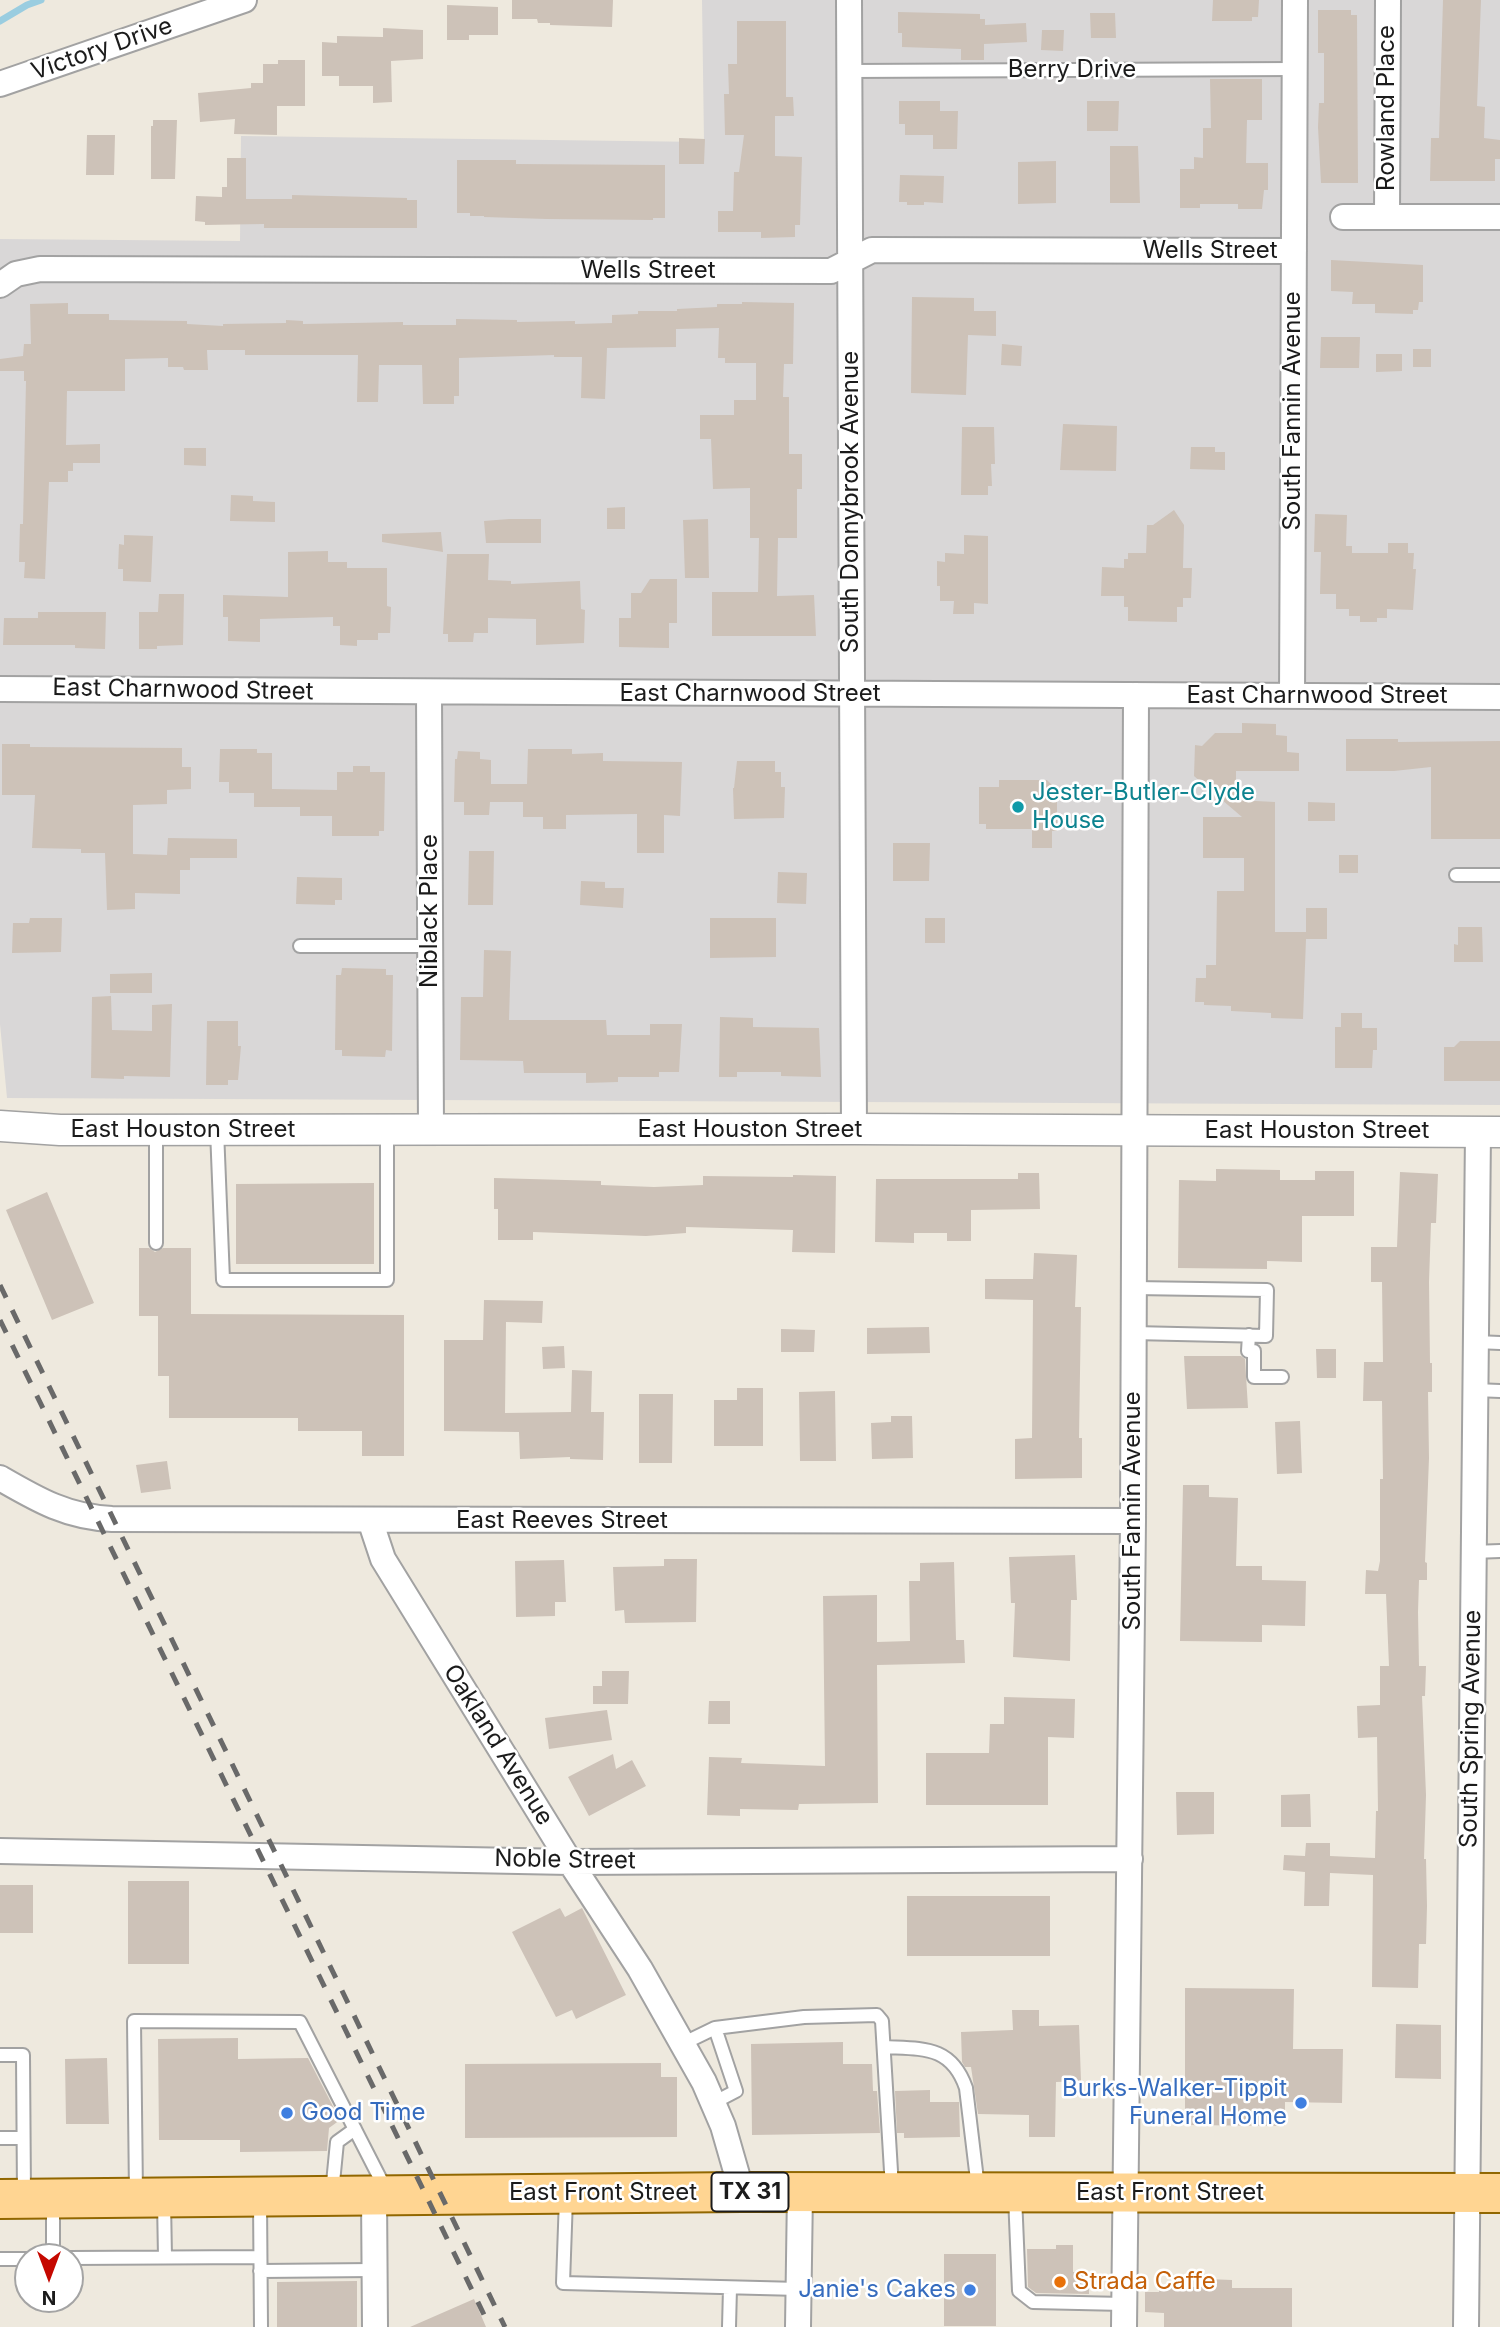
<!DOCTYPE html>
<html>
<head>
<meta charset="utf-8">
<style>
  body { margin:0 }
  #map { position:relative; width:1500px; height:2327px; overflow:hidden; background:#eee9de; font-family:Inter,sans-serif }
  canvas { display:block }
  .north { position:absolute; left:14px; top:2243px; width:70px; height:70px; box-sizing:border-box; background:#fff; border:2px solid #a4a4a4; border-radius:50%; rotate:180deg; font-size:19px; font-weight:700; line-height:28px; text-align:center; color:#1b1b1b }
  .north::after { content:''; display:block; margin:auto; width:24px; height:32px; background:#c50800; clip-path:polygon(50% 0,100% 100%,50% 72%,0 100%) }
</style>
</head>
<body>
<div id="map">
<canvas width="1500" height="2327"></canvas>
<div class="north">N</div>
</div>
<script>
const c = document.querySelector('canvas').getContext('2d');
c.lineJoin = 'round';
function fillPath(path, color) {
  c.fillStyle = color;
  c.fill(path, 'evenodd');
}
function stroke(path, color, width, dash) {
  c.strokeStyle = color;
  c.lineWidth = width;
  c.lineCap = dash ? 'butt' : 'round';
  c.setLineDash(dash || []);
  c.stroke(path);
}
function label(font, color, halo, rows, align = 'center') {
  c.font = font + ' Inter,sans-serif';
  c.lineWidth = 5;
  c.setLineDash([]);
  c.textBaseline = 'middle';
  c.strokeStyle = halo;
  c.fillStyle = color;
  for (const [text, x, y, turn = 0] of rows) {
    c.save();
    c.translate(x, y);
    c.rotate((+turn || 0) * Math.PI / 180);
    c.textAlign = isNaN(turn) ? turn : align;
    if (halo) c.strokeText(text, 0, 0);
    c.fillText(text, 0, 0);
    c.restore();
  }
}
fillPath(new Path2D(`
  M702,0H1500V1105L7,1098L0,1024V239L240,241L241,136L704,142Z`), '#d9d7d7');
stroke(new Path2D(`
  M0,21L27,5L41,0`), '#9acde0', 7);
fillPath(new Path2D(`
  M512,0H613L612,27L550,25V23H538L537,19H512Z
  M1213,0H1259L1258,17H1252V21H1212Z
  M1443,0H1481L1477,106L1485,107L1484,138L1500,140V159H1495V181H1430L1431,138H1439Z
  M447,5L498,7V35H469V40H447Z
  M1318,10H1351V15H1357L1358,183H1321L1318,127L1319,103H1324V53H1318Z
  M898,12L980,14V19H985V25L1026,23L1027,42L984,44V60H961V49L902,47V33H898Z
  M1090,13H1115L1116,38H1091Z
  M737,21H786V97H793L794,116H775V156L802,157L800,225H795V237L761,238V232H718V211H733L734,172H739L744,135H725L724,94H729L728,64H737Z
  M383,28L423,30V59L391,61L392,102L373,103V86H339V76H322V42L337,43V36L383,37Z
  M1042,30H1064L1063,51L1041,50Z
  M278,60H305V106H277V135L234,134L235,119L200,122L198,93L251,88V83H263V64H278Z
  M1210,79H1262V120H1247L1246,163H1268V190H1264L1262,209H1238V204H1200V208H1180V169H1194V157L1203,158V128H1211Z
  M899,101H940V111H958L957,149H933V135H905V124H899Z
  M1087,101H1119L1118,131H1087Z
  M153,120H177L175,179H151V126H153Z
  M87,135H115L114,175H86Z
  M679,138L705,139L704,164H679Z
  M1110,146H1138L1140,203H1110Z
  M227,158H246V199H292V195L407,198V200H417V228H264V224L205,225V222L195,221L196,196L222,197V187H227Z
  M457,160H516V164L665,165V218H653V220L547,219L484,217V216H470V213H457Z
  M1056,161V203L1018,204V162Z
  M900,175L944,176L943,203L924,202V205H907V202H899Z
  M1331,260L1423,265V302H1419L1418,310H1413V314L1375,313V304H1352L1353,292L1331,291Z
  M912,297L974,298V311H996V336L968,335L966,395L911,393Z
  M742,302L794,303L793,364H784L783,397H789V454H802V489H797V538H778L777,596L814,595L816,636H712V592H758L759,538H750V488L713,489L711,439H700V415H734V400H756V363H725V358H718L719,328L676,329V347L607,348L605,399L581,398L582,357H554V355L459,358V396H454V404H423L422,365H379L378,402H357L358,355H245V350H207L208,370H184L183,367H168V358L125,359V391H67L66,445L100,444V463H73V471H68V482H49L45,579L24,578L25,562H19L20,524H23L26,381H24V371H0V359L23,356L24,344H31L30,304L68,303V314H109V320L187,321V324L223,326V324L286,323V320L303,321V324L403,322V325H456V319L517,320V322L575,321V324L612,323V315L638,314V311H677V309L717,307V304H742Z
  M1321,337H1360L1359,368H1320Z
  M1002,344L1022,346L1021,366L1001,365Z
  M1413,349H1431V367H1413Z
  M1376,354H1402V371L1376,372Z
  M1063,424L1117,426L1116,471L1060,470Z
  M962,427H994L995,464H991L992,486H988V495H961Z
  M1191,447H1215V452H1225V470L1190,469Z
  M184,448H206V466L184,465Z
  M231,495L253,496V501L275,502V522L230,521Z
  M625,507V529H607V508Z
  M1174,510L1184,525L1183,568H1192L1191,598H1183V607H1177V622L1128,621V607H1124V596H1101L1102,567L1124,568V559H1128V553H1146L1147,525H1153Z
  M1315,514L1347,515L1346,546H1352V553H1388V543H1408V553H1414L1413,569H1416L1413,610L1387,609V618H1377V622H1360V616H1349V609H1336V594H1320L1321,552H1314Z
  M509,519H541V543H486L484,521Z
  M708,519L709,578H685L683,520Z
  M441,532L443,552L382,542V534Z
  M124,535L153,536L151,582L123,581V569H118L119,544L124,545Z
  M964,535L988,536V604L974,603V614H953L954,601H940V586H937V561L945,562V553L964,554Z
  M328,551V562H347V568H387V606L391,607L390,633H378V640H357V646L340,645V626H333V617L260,619V642L228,641V617H223V595L288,597V552Z
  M447,554H489L488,580L511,581V584L580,581L581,609L585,610L584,643L536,645V619L488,618V633H474L473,642H448V634H443Z
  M650,579H677V623H669V648L619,647V618H631V593H641Z
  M159,594H184L183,645L157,646V649H139V612H158Z
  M38,612H106L105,649L75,648V645H3L4,618H38Z
  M1242,723L1276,724V735L1287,736V752L1299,753V771H1236V800L1275,802V932H1306V908H1327V939H1306L1303,1019L1271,1018V1013L1231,1011V1006L1204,1005V1002H1195L1196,978H1206V965H1216L1217,891H1244V858H1203V817H1242L1194,776L1195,745L1202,746L1215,733H1242Z
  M1346,739H1398V742L1500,741V839H1431V767L1394,771H1346Z
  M2,744H30V747L182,748V767H191V789L167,790V804L133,805V854L167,855L168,838L237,839V858H190V870H180V894L135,893V909L107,910L105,853H81V849L32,848L35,795H2Z
  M220,749H257V753H272V789L337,790V772H353V766H370V772H385L384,831H379V836H332V816H300V807H254V793H229V782H219Z
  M528,749H572V754L603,753V761L682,762L680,816L664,815V853H637V814L566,815V829H543V817H523V802H490L489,815H464V802H454L455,759H457L458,751L480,752V759L491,760V784H527Z
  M737,761H775V772H781V787H785L784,818L734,819L733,788H734Z
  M999,780H1047L1057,790V831H1052V848H1032V829H986V824H979V787H999Z
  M1308,802L1335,803V821H1308Z
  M893,843H930L929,881H893Z
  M469,851H494L493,905H468Z
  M1339,855H1358V873H1339Z
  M778,872L807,873L806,904L777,903Z
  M297,877L342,878V900H335V905L296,904Z
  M581,881L605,882V888H624L623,908L580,905Z
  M30,918H62L61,952L12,953L13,923H29Z
  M710,918H776V957L710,958Z
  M925,918H945V943H925Z
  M1458,927H1482L1483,962H1454V944L1458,945Z
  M484,950L511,951L509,1020H606L607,1035H650V1024H682L679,1072H659V1077H618V1082L586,1083V1073H524L523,1061L460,1060L461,997H483Z
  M342,968L386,969V975H393L392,1051L386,1050L385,1057L342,1056V1050H335L336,975H341Z
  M152,973V993H110V974Z
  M111,996L112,1030L152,1031V1005L172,1004L170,1077L124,1076V1079L91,1078L92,997Z
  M1341,1013H1362V1028H1377V1050H1373L1372,1068H1335V1027H1341Z
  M720,1017L753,1018V1027L819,1028L821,1077L781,1076V1072H737V1077H719Z
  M207,1021H238V1046H241L238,1080H228V1085H206Z
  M1460,1041H1500V1081H1444V1047H1454Z
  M1216,1169L1280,1170V1180H1315V1171H1354V1216H1302V1262L1267,1261V1269L1178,1268L1179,1180L1216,1181Z
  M1400,1172L1438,1174L1436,1223H1431L1429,1282L1430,1363H1432V1392H1428L1429,1458L1425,1562L1427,1563V1580H1419L1418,1612L1419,1666H1426L1425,1696H1422L1426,1795L1424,1859H1426L1427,1906L1426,1944H1419L1418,1988L1372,1987L1373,1875L1330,1873L1329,1906H1304L1305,1872L1283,1870L1284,1855L1305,1856L1306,1843H1330V1856L1375,1858L1376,1811H1378L1377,1737L1358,1738L1357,1706L1380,1705V1666H1389L1386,1594H1365L1366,1570L1378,1571L1380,1561V1479H1383L1382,1401H1363L1364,1362H1383L1382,1282H1371V1247H1397Z
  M1018,1173H1039L1040,1209L971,1210V1241H947V1233H914V1243L875,1242L876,1179H1018Z
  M793,1175L836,1176L835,1253L792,1252L793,1230L686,1227V1233L646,1236L533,1232V1240H498V1209H494V1178L601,1181V1185L654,1187L703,1185V1176L793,1177Z
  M374,1183V1264H236V1184Z
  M47,1192L94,1303L52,1320L6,1210Z
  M139,1248H149L155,1252L163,1248H191V1314L404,1315V1456H362V1431H298V1418H169V1376H158V1316H139Z
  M1034,1253L1077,1255L1075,1307H1081L1079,1438H1082V1478L1015,1479V1439L1032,1438L1033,1300L985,1299V1279H1033Z
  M484,1300L543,1301L542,1323L506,1322L505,1413L571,1412L572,1370L592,1371L591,1412H604L603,1460L570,1459V1457L520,1459L519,1432L444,1431V1340H483Z
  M929,1327L930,1353L867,1354V1328Z
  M781,1329L815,1330L814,1352H781Z
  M564,1346L565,1368L543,1369L542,1347Z
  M1316,1349H1336V1378H1317Z
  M1184,1356H1241L1245,1359L1248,1408L1187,1409Z
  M737,1388H763V1446H714V1400H737Z
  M835,1391L836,1461H800L799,1392Z
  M639,1394H673L672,1463H639Z
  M891,1416H912L913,1458L872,1459L871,1423L891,1422Z
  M1300,1421L1302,1473L1277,1474L1275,1422Z
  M167,1461L171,1489L141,1493L136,1465Z
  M1183,1485H1209V1497L1238,1498L1236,1566H1262V1580L1306,1581L1305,1626L1262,1625V1642L1180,1641Z
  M1075,1555L1077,1600H1071L1070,1661L1013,1657L1015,1603H1011L1009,1557Z
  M664,1559H697L696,1622L625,1623L624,1610L615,1611L613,1567L664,1566Z
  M564,1560L566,1602H555V1616L516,1617L515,1561Z
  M954,1562L956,1640H964L965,1663L877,1665L878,1803L799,1804L798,1810L740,1809V1816L707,1815L709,1757L742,1758L741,1763L825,1766L823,1596L877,1595V1642L910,1641L909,1581H920V1563Z
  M602,1671H629L628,1704H593V1686H602Z
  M1004,1697L1075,1699L1074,1738L1048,1737V1805H926V1753H989L990,1724H1004Z
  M709,1701H730V1724H708Z
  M607,1710L612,1740L549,1749L545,1718Z
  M613,1754L616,1769L632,1760L646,1786L589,1816L568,1777Z
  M1176,1792H1214V1834L1177,1835Z
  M1310,1794L1311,1827H1281V1795Z
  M128,1881H189V1964H128Z
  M0,1885H33V1933H0Z
  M907,1896H1050V1956H907Z
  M560,1908L565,1917L582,1908L626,1995L576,2019L572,2010L556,2017L512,1932Z
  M1185,1988L1294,1989L1293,2049H1343L1342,2103L1285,2102V2126L1185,2125Z
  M1012,2010H1039V2026L1079,2025L1081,2081L1056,2082L1055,2137H1029V2115L978,2114L971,2067H965L962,2062L961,2032L1013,2030Z
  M1396,2024L1441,2025V2079L1395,2078Z
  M238,2038V2059L308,2058L340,2120L329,2128L327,2151L240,2152V2140H159L158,2039Z
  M843,2042V2064H872L873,2091H877L880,2133L752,2135L751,2044Z
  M107,2058L109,2124H66L65,2059Z
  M661,2063V2077H677V2137L465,2138V2064Z
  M930,2090V2102H959L960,2137L904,2138V2133H897L895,2091Z
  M1056,2245H1073V2272H1089V2294L1036,2293L1028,2287L1027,2249H1056Z
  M944,2254H996V2326H944Z
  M1207,2279L1232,2280V2288H1292V2327H1164V2313L1145,2312V2292H1159V2287H1207Z
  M357,2281V2327H277V2282Z
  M474,2299L486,2327H410Z`), '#cdc2b8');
const service = new Path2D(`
  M849,71L1295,69
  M1456,875H1500
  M300,946H430
  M156,1130V1243
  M217,1130L223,1280H387V1130
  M1133,1333L1266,1336L1267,1290L1134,1288
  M1249,1335L1248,1351H1254V1377H1282
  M1476,1342L1500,1343
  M1475,1390L1500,1391
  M1473,1552L1500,1551
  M682,2044L715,2028
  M884,2047C922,2049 951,2045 966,2088L978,2188
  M0,2055H23L24,2195
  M713,2103L736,2091L715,2028L804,2017L877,2015L882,2021L892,2188
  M0,2138H23
  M332,2193L337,2142L355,2129
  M136,2194L134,2021L300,2022L386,2190
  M1015,2196L1019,2291L1033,2302L1124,2304
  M566,2198L563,2283L799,2289
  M53,2201V2257
  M260,2201L261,2327
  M164,2202L165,2257
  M70,2258L260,2257
  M0,2259H28
  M260,2271L374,2270
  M729,2327L730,2288`);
const minor = new Path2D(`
  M849,0L854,1129
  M0,84L244,0
  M1387,216L1388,0
  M1343,217H1500
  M0,285L16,274L40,269L831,271L872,250L1294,251
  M0,689L1500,697
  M429,693L431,1130
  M1292,696L1295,0
  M0,1478C38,1500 67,1517 112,1519L1133,1521
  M370,1520L383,1559L570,1862L640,1969L704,2082L723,2126L742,2192
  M0,1851L570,1862L1130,1859
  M374,2195L375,2327
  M798,2327L800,2192
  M1124,2327L1133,1521L1136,695
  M1466,2327L1478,1132`);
const tertiary = new Path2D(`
  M0,1126L60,1130L854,1129L1500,1132`);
const primary = new Path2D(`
  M0,2199L742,2192L1500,2193`);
stroke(service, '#a2a2a2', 16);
stroke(minor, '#a2a2a2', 28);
stroke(tertiary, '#a2a2a2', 33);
stroke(primary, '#916700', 42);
stroke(service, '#fff', 12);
stroke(minor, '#fff', 24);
stroke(tertiary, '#fff', 30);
stroke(primary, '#ffd592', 38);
stroke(new Path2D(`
  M0,1285L505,2327
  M0,1320L490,2327`), '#696969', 5, [14, 14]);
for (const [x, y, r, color] of [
  [1018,807,7,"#0f9aa8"],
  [1301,2103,7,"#3f7fe0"],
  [287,2113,7,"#3f7fe0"],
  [1060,2282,7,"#e8710a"],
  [970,2290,7,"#3f7fe0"]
]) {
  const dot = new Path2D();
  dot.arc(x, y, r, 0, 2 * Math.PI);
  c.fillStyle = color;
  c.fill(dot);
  stroke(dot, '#fff', 2.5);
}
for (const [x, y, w] of [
  [750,2192,77]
]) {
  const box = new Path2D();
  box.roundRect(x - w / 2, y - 19.5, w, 39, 5);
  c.fillStyle = '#fff';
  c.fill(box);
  stroke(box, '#1b1b1b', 2);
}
label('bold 23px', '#1b1b1b', null, [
  ["TX 31",750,2192]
]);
label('24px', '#1b1b1b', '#fff', [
  ["Victory Drive",102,49,-19],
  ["Berry Drive",1072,70],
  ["Rowland Place",1387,108,-90],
  ["Wells Street",1210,251],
  ["Wells Street",648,271],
  ["South Fannin Avenue",1293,411,-90],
  ["South Donnybrook Avenue",851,502,-90],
  ["East Charnwood Street",183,690,1],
  ["East Charnwood Street",750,694],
  ["East Charnwood Street",1317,696],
  ["Niblack Place",430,911,-90],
  ["East Houston Street",183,1130],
  ["East Houston Street",750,1130],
  ["East Houston Street",1317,1131],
  ["South Fannin Avenue",1133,1511,-90],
  ["East Reeves Street",562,1521],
  ["South Spring Avenue",1471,1729,-89],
  ["Oakland Avenue",498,1745,58],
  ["Noble Street",565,1860,1],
  ["East Front Street",603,2193],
  ["East Front Street",1170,2193]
]);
label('24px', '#0d838f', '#fff', [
  ["Jester-Butler-Clyde",1032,793],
  ["House",1032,821]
], 'left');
label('24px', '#366cbe', '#fff', [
  ["Burks-Walker-Tippit",1287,2089],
  ["Funeral Home",1287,2117],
  ["Good Time",301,2113,"left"],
  ["Janie's Cakes",956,2290]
], 'right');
label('24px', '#c56008', '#fff', [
  ["Strada Caffe",1074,2282]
], 'left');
</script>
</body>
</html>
